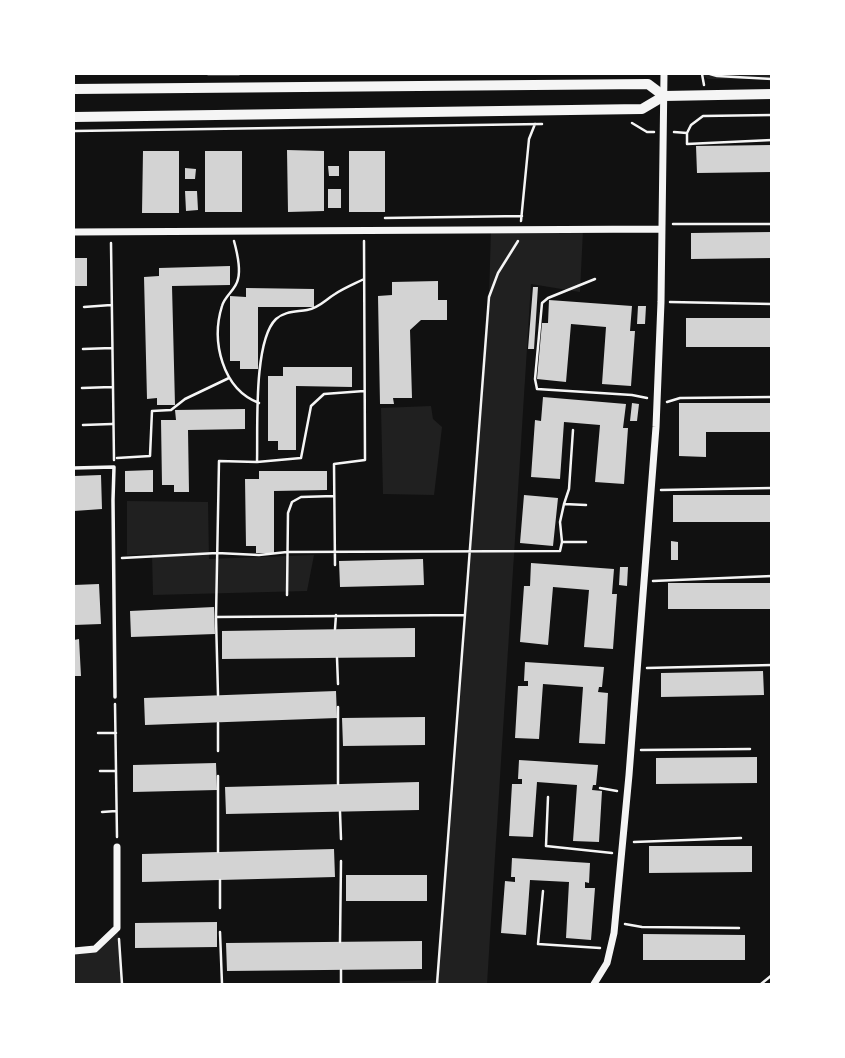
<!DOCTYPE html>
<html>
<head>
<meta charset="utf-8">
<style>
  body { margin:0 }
  #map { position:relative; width:845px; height:1058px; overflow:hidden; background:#111; font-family:"Varela Round",sans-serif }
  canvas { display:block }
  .frame { position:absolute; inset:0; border:75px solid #fff; pointer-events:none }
</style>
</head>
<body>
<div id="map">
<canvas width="845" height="1058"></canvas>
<div class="frame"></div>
</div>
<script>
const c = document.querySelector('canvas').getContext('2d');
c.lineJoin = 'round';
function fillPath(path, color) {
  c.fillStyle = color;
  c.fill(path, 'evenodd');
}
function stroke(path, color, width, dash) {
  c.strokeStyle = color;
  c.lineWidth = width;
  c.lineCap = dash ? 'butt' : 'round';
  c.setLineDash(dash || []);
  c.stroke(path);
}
fillPath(new Path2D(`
  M700,74H771V79H708Z
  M491,230H583L580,292L531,284L487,984H317L437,980L455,770L489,297Z
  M431,406L433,419L442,427L434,495L383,494L381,408Z
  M127,501L208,502L209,559L314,555L307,591L153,595L152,554L127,555Z
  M117,928L121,953L122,984H74V951L96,949Z`), '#202020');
fillPath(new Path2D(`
  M772,145V172L697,173L696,146Z
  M287,150L324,151V211L288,212Z
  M143,151H179V213H142Z
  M205,151H242V212H205Z
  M349,151H385V212H349Z
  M328,166H339V176H329Z
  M185,168L196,169L195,179H185Z
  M328,189H341V208H328Z
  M185,191H197L198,210L186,211Z
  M772,232V258L691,259V233Z
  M74,258H87V286H74Z
  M230,266V285L172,286L175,405H157V398L147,399L144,277L159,276V268Z
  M438,281V300H447V320H421L410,330L412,398H393L394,404H380L378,296L392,295V282Z
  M533,287H538L534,349H528Z
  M246,288L314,289V307H258V369H240V361H230V296L246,297Z
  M549,300L632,306L630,331H635L631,386L602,384L606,327L571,324L566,382L537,379L542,323H548Z
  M638,306H646L645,324H637Z
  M686,318H772V347H686Z
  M283,367H352V387L296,386V450H278V441H268V376H283Z
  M543,397L626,404L623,428H628L624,484L595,482L600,425L564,422L560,479L531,477L535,420L541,421Z
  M632,403L639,404L637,421H630Z
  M679,403H772V432H706V457L679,456Z
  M245,409V429L188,430L189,492H174V485H162L161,420H176L175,410Z
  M153,470V492H125V471Z
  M259,471H327V490L274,491V553H256V546H246L245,479H259Z
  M101,475L102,509L74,511V476Z
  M524,495L558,498L553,546L520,543Z
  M673,495H772V522H673Z
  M671,541L678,542V560H671Z
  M423,559L424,585L340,587L339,561Z
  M531,563L614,569L612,594H617L613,649L584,647L589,590L553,587L548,645L520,642L524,586H530Z
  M620,567H628L627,586L619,585Z
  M668,583H771V609H668Z
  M99,584L101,624L74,625V585Z
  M214,607L215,634L131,637L130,611Z
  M415,628V657L222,659V631Z
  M79,639L81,676H74V640Z
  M525,662L604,667L602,687H599L598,692L608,693L605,744L579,743L583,687L543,684L539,739L515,738L518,686H528V681H524Z
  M763,671L764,695L661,697V673Z
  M336,691L337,718L145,725L144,698Z
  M425,717V745L343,746L342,718Z
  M757,757V783L656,784V758Z
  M519,760L598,765L596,785H593L592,790L602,791L599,842L573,841L577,785L537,782L533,837L509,836L512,784H522V779H518Z
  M216,763L217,790L133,792V765Z
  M419,782V810L226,814L225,787Z
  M649,846H752V872L649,873Z
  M334,849L335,877L142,882V854Z
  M512,858L590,863L589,883L585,882V888H595L591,940L566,938L569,882L530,880L526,935L501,933L505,881L515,882V877H511Z
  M346,875H427V901H346Z
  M217,922V947L135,948V923Z
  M643,934L745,935V960H643Z
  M422,941V969L227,971L226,943Z`), '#d3d3d3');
stroke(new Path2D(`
  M208,74H239
  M702,74L704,85
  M710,74L717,76L772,79
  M632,123L647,132H654
  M74,131L542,124
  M674,132L687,133L691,125L703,116L772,115
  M687,133V144L772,140
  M385,218L522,216
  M521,221L529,139L535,124
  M673,224H772
  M234,241C237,252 241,268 238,279C236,290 225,295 222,306C211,341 222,389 259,403
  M111,243L114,460
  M364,279C354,284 344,288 335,294C325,300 319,308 307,310C296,312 285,311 276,319C253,341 258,430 257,462L301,458L311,406L324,394L364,391
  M595,279L548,298L542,303L535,379L537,389L632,395L647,398
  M670,302L772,304
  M84,307L111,305
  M83,349L112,348
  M82,388L112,387
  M667,402L680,398L772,397
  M83,425L112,424
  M117,458L150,456L152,411L171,410L185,399L229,378
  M257,462L219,461L216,617L465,615
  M661,490L772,488
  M564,504L569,489L573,430
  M562,542L560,522L564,504L586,505
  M122,558L217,553L259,555L287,552L560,551L562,542H586
  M335,565L334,464L365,460L364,241
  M653,581L772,576
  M287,595L288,513L292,502L301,497L334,496
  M216,618L218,695
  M335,629L336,615
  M337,658L338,684
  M647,668L772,665
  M772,689V695
  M115,704L117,837
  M338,707V784
  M98,733H116
  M641,750L750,749
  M218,751V723
  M100,771H116
  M218,776V852
  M600,788L617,791
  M548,797L546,846L612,853
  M102,812L116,811
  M340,812L341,839
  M634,842L741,838
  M220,880V908
  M543,891L538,944L600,948
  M625,924L642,927L739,928
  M220,932L222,984
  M119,939L122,984
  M340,942L341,861
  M341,970V984
  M437,984L489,297L498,273L518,241
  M761,984L772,975`), '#f5f5f5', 2.5);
stroke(new Path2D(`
  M74,468L114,467L113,500L115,697`), '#f5f5f5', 3.5);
stroke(new Path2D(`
  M74,232L662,229
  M74,951L95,949L117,928V847
  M594,984L607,963L614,933L629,775L656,427L661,302L664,74`), '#f5f5f5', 7);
stroke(new Path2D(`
  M74,89L648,84L664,96
  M74,117L642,109L664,96L772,94`), '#f5f5f5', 10);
</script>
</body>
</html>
